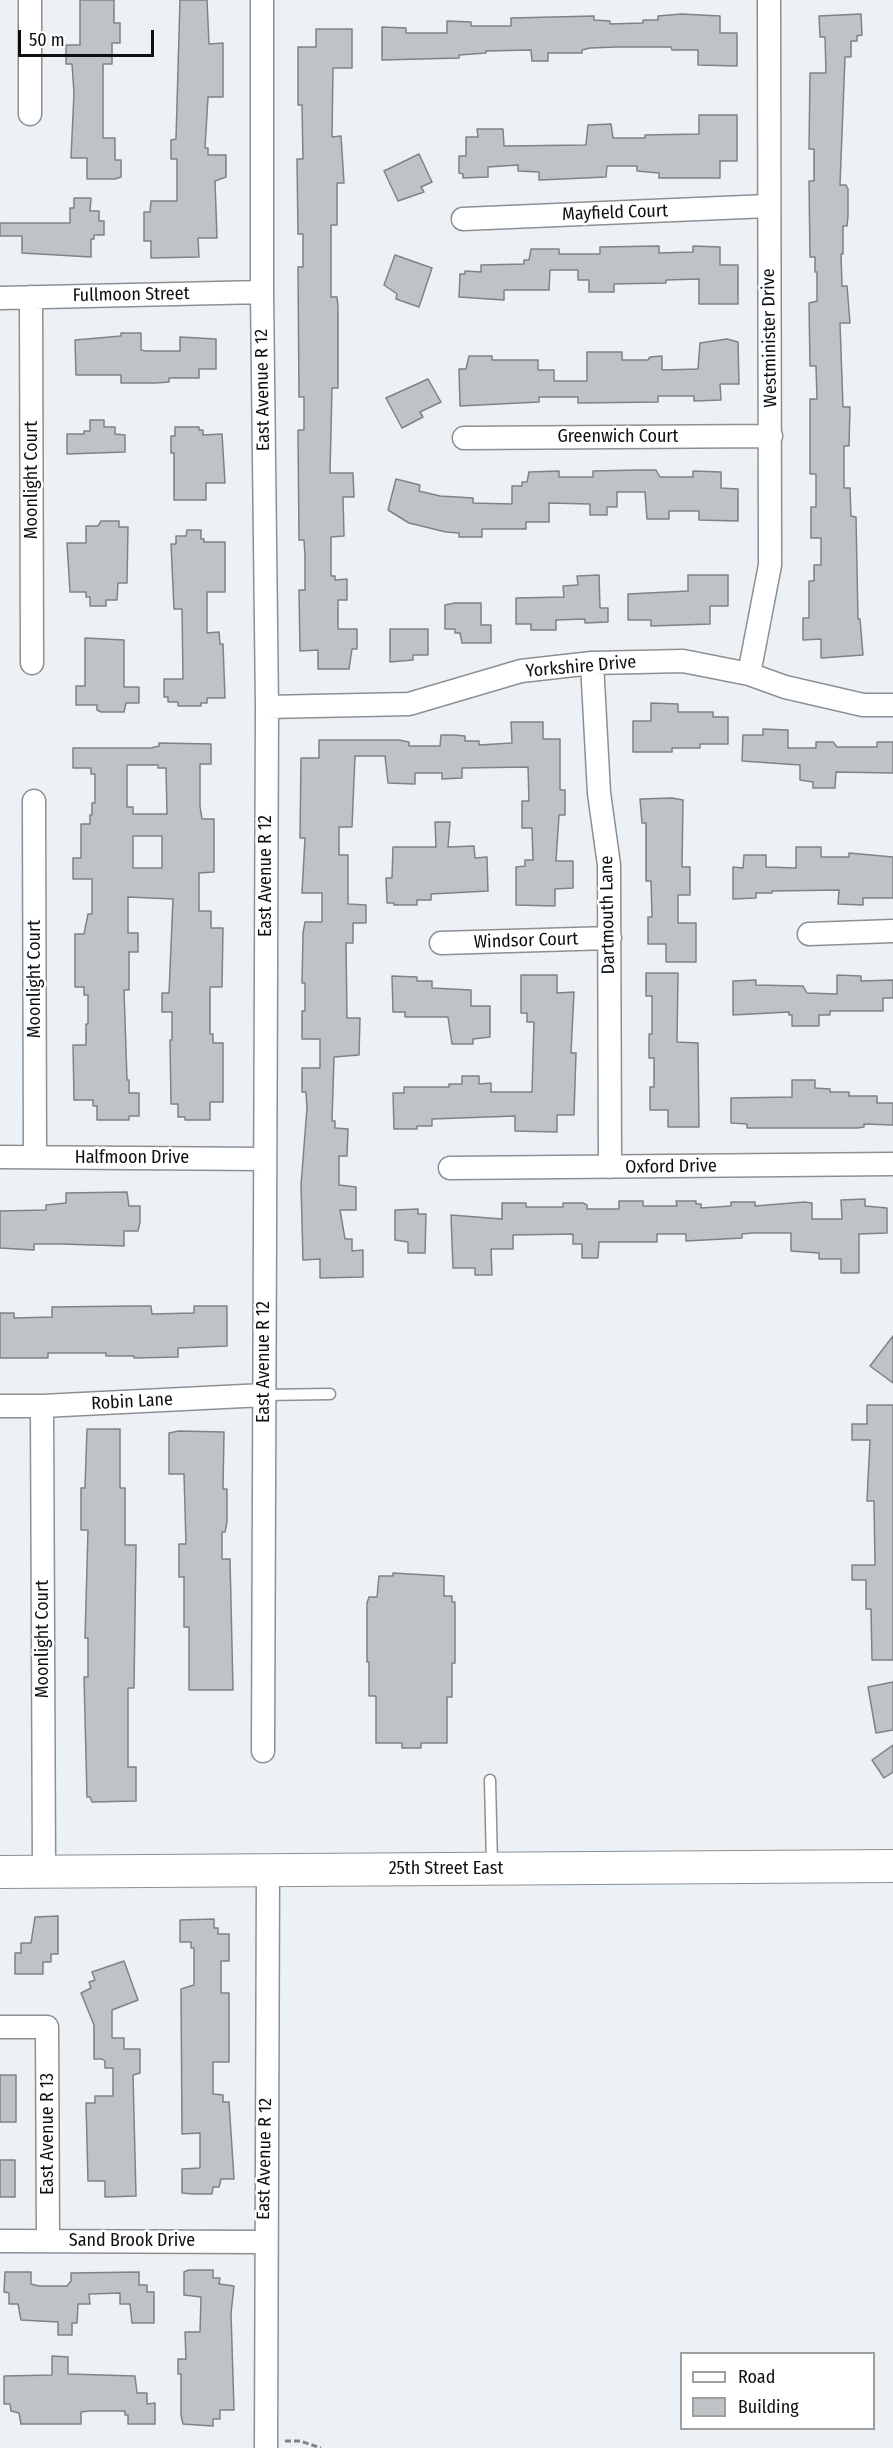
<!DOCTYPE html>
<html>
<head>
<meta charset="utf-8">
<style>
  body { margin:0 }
  #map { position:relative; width:893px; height:2448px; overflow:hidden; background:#ecf1f5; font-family:"Fira Sans Condensed",sans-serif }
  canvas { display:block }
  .legend { position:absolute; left:680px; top:2352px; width:195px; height:78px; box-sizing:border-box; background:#fff; border:2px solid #9e9f9f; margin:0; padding:8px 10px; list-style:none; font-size:18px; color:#0d0f10 }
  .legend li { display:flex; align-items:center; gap:12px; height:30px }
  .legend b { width:30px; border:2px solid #9e9f9f }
  .scale { position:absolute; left:18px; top:30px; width:136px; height:27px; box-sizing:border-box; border:3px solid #0d0f10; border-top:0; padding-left:8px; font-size:18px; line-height:21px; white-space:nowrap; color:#0d0f10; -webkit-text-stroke:4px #fff; paint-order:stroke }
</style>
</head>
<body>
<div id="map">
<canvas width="893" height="2448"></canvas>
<ul class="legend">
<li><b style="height:8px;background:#fff"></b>Road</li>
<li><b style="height:16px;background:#bec3c6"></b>Building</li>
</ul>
<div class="scale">50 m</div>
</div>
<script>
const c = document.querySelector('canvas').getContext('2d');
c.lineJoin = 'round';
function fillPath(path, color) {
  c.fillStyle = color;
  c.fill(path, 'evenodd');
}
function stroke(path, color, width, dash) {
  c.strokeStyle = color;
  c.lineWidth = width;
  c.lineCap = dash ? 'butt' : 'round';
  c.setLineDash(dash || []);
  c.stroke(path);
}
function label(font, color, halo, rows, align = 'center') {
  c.font = font + ' "Fira Sans Condensed",sans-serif';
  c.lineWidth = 5;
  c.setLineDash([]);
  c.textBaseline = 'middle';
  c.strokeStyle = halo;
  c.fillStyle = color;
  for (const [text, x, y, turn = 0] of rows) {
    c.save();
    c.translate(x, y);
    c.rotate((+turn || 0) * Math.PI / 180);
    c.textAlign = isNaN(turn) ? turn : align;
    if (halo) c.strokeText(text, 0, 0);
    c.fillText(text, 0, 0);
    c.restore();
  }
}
const building = new Path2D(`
  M80,0H114V23H120V43H112V64H103V138H115V160H121V177L115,179H87V158H71L74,93L72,64H66V45H80Z
  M180,0H207L209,44L223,43V97H208L205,148H208V155H226V177L215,181L217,238H198L199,257L151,258V241H144V212H150L151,201H177V159H171V140L176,139Z
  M682,14L720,16V33H737V66L698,65V50H672L671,47H616L590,48L582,50V53H548V61H532L531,50L486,51V53L459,55V58L382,60V27L406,28V33H447V21L471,22V26H511V18L594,16V20L610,21V24L643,23V20H658V16Z
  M861,14L862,35L857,36V41H851V57H845L840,185H846L848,189V216L847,226H843V254H841L842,286H847L850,323H840L843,407H850L849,446H844V488H850L851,516L856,517L858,619H860L863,655L821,658V639L803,640V618H809V581H814V565H821V538H811V507H816V474H810V399H817L816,366H810L809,303L817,301V272H815V257H810L809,181H814V149H809L810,73H826L825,37H820L819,16Z
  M316,29H352V68H333L332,137L341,136L344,183H337V225H331V297H337L338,306V388H332L330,473H353L354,497H343L344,536L331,537V576H335V580L347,579V600H338V629H357V649H352L349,669H318V650L300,651L299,590H305V555L304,540H299L298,430H304V397H299L298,267H303V234H298L297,159H303L302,105H298V47H316Z
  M699,115H737V161H720V178H659V173L637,171V166H607L606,177L563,179L539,180V172L518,171V165L488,167V177L463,178V174L459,173V156H466V137H478L477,129H503L504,146L586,145L588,125L611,124L613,138H645V135L699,134Z
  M419,154L432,182L421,187L424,192L398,201L384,171Z
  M74,198H91L90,211H99V221H104V235H94V239H91V257L22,253V236H0V223H70V208H74Z
  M659,246V253L693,252V246L720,247V265H738V304H699V279L666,280V283L614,284V292H589V280H578V270H550L549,290H504V300L459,297L460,274H465V271L481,272V265L524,264V260H529L531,249H559V254H600V247Z
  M395,255L432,268L419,307L396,299L397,294L384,285Z
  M121,333H141V350L146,351H180V337L216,339V369H199V378H169V382L156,383H121V375H76L75,340L121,336Z
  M727,339L738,342L739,384H720L721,400L694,401V396H658V402L578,403V397H539V402L460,406L459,369H466L469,356H492V360H538V370H554V381H587V352H622V360H648L650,357L662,356V370L698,369L700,343Z
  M428,379L441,402L420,412L423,417L402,428L386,398Z
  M90,420H104V427H115V434L125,435V452L67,454V434H84V431H90Z
  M175,427H199V430H203V435L222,434L225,483H206V500H174V453H171V436H175Z
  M638,470H656L660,477H693V471L721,472V488L738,489V521L699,520V511H669V519H647L645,492H617V507H607V515H590V504L549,503V522H526V529H482V537H459V533L446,532L409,523L388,510L396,479L420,485L419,491L440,496L473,498V503L512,504V486H522V482H527L529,472L559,471V477H593V471Z
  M101,521H119V527H128L127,583H118L117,600H106V606H90V597H86V592H70L67,543H86V526H98Z
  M187,530H201V539H204V542H225V592H207V633L219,632L220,644H223L225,698H207V703H201V706H178V702H168V697H164V679H183L182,609H174L171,544H176V536H186Z
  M599,575L600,608H608V622L585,623V619L556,620V630H531V624H516V598L564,597L563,586L578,585L577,576Z
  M688,575H728V606H710V624L651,626V620H628V594L688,591Z
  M455,603H481V625H491V643H462L460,633H455V629H445V605Z
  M390,629H428V655H413V660L390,662Z
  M85,638L124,640V687H139V703H126L124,712H101L97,710V705H76V686H85Z
  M651,703L678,704V712H713V717H728V744H700V748H672V752H633V721H651Z
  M511,722H543V739H560V790H565V815H559L556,861H573V888L555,889V906L516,905V867L525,866V860H533L532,828H522V801H529L528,767L462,768V778L442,779V773H415V784L388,783L385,756H355L352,827H339V855H348V904L366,905V923H353V943H346L347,1018H360L359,1055L334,1057L332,1121H335V1128L348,1129L347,1156H339V1185L356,1187V1210H340L345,1239H352V1251L363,1250V1277L320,1278V1259L303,1260L301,1185L307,1108L306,1092H302V1068H320V1039H302V1011H305V983H302L303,933L305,922H322V893H302L305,838H300L301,758H319V740H399L409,742V746H440L441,735H454L465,736V741H479V745L512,743Z
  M763,729L788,730V748H816V742H833L837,747H877V742H893V773L836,772L835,788H813V782L800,780V765L742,761L743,735H763Z
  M159,743L211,744V764H200V806L202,819H214V872L199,873V911H211V928H223L222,987H210V1034H213V1043H223V1102H210V1120H185V1117H178V1104H171L170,1040H172V1012H162V993H169L173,899L128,897V933H138V952H129V990H124L127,1080H129V1093H139V1116H129V1120H97V1106H93V1100H74L73,1045H86V1024H88V995H84V987H75V934H84L88,914H92V879H73V858H81V824H90V815H92V803H95V774H91V768H73V748H151L159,746ZM127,765H158V768H166L167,814H133V807H127ZM133,836H162V868H133Z
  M672,798L683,800L682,867H690V895H678V923H696V962H666V944H648V917H652L651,881H646V823H642L640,799Z
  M435,822H450L448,847L474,846L475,858L487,857L488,891L431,894V900H417V905H394V903H387L386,878H392L393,847H436Z
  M796,847H821V857H849V853L893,857V898H863V905L838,904L839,890L772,891V893H756V898L733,899V867L743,868L744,855H766V867L796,868Z
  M646,973H678L677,1042L698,1043L699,1127H668V1110H650V1087H654V1058H649V1034H652V996H646Z
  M521,975H557V993L574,992L571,1053H576L574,1115H557V1132L515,1131V1116L432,1119V1126H417V1129H394L393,1093H404V1087H449V1084H462V1076H479V1084L491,1083V1092H532L534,1022H527V1013H521Z
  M837,975L861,976V981L893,980V998H883V1011H830V1015H819V1026H792V1015H789V1012L733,1015V981L756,980V985L803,986L807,993L837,994Z
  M392,976L417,977V981H432V988L471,990V1006H490V1037L473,1039V1044H452L448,1017H405V1012H393Z
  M792,1080H815V1088L830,1089V1092H849V1096H877V1103H893V1125L864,1124V1127L857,1128H747V1124L731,1123V1098L792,1097Z
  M127,1192L129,1206H140V1222L138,1231H124V1246L62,1244H34V1250L0,1248V1211L46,1210V1205L66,1203V1193Z
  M865,1199V1206L887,1208V1233L859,1234V1273H841V1259H819V1253L791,1251V1233H752L742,1234V1238L686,1241V1234H657V1242H599L598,1258H582V1244H573V1234L513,1235V1249H491L492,1275H475V1268H453L451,1215L502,1219V1203H526V1207H563V1203H583L587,1205V1209H619V1201H643V1206H677L676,1201H696V1204H701V1208L731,1206V1202H755V1206L804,1202L812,1203V1219H842L841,1200Z
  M418,1209V1214H426L425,1253H408V1242L395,1240V1210Z
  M133,1306H151L152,1314L194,1313V1306H227V1346L178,1348V1357L134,1358V1356H106V1353H48V1358H0V1313H14V1318L52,1317V1307Z
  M893,1336V1383L870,1366Z
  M867,1405H893V1660H872L871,1609H866V1580H852V1565H875L874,1501H867L870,1440H852V1424H867Z
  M87,1429H120V1488H125V1545H136L134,1688H128V1767H136V1801L92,1802L90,1797H87L84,1677H88V1638H85L88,1530H81V1488H85Z
  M179,1431L224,1432L223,1489H227V1522L225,1532H222V1559H230L233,1690H189V1627H184V1577H179V1544H186L184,1474H169V1433Z
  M393,1573L444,1576V1596H452V1602H455V1663H452V1697H447V1743H421V1748H402V1743H376V1696H369V1662H367V1603L369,1597H377L379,1576H393Z
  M893,1682V1730L876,1733L868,1687Z
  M893,1745V1772L884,1778L872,1760Z
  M58,1916V1954H51V1962H43V1974H15V1953H21V1943H31L35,1917Z
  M214,1919V1928H218V1934H229V1961H221V1993H229V2062H213V2094L223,2095V2102H229L234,2179H221L219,2187H213L212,2194H194L182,2193V2169L200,2168V2133L182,2134L181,1989L194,1985V1948H191V1942H180V1920Z
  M124,1961L138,2000L112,2010V2038H124V2049H140V2073L133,2075L136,2196L105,2197V2181H88L86,2103H95V2096H113V2068H105V2061L102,2059H94V2025L81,1993L91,1988L89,1982L95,1980L92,1972Z
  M0,2075H16V2122H0Z
  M0,2160H15V2197H0Z
  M189,2270H213V2278H220L219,2284L234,2286L231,2313L234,2410H220V2419H213V2426L183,2424L181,2415V2374H178V2359H186L185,2332H200L201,2297L184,2295V2272Z
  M5,2272H31V2284L39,2286H67L71,2281V2273L139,2272V2285H147V2292H154V2323H132L130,2304H120V2293L89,2294L90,2304H78L77,2323H72V2335H58V2322L21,2320L18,2304H9V2293L4,2292Z
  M52,2356L68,2357V2374L135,2376L137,2393H147V2404L155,2403V2424H128V2415H125V2411H89L81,2412V2424H21L19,2413L11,2411L10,2404H4V2376L52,2375Z`);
fillPath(building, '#bec3c6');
stroke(building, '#7f8386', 1.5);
const lane = new Path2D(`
  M264,1395L330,1394
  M490,1780L492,1865`);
const street = new Path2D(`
  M30,0V114
  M262,0V292L267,707L263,1751
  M463,219L768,206
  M31,297L32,663
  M0,298L262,292
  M464,438L771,436
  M592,663L599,793L609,865L610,1167
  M749,674L770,565L769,0
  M267,707L409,704L521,671L592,663L683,661L749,674L785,687L863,705H893
  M34,801L35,1157
  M809,934L893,931
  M441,943L610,938
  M0,1157L264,1159
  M450,1168L893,1164
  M0,1406H42L264,1395
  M42,1406L44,1872
  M0,2027H47L48,2240
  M0,2241L265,2242
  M266,2448L268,1870`);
const secondary = new Path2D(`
  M0,1872L893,1866`);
stroke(lane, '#8c9094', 13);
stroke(street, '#8c9094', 25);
stroke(secondary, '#8c9094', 34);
stroke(new Path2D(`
  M285,2441H300L321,2448`), '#7f8385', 3, [6, 3]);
stroke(lane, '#fff', 10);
stroke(street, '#fff', 22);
stroke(secondary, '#fff', 32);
label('18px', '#0d0f10', '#fff', [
  ["Mayfield Court",615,213,-2],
  ["Fullmoon Street",131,295,-1],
  ["Westminister Drive",770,338,-91],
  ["East Avenue R 12",263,390,-91],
  ["Greenwich Court",618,437],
  ["Moonlight Court",32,480,-90],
  ["Yorkshire Drive",581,667,-5],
  ["East Avenue R 12",266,876,-90],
  ["Dartmouth Lane",608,915,-91],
  ["Windsor Court",526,941,-2],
  ["Moonlight Court",35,979,-90],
  ["Halfmoon Drive",132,1158],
  ["Oxford Drive",671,1167,-1],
  ["East Avenue R 12",264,1362,-90],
  ["Robin Lane",132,1402,-3],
  ["Moonlight Court",43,1639,-90],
  ["25th Street East",446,1869],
  ["East Avenue R 13",48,2134,-90],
  ["East Avenue R 12",265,2159,-89],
  ["Sand Brook Drive",132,2241]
]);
</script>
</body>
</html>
